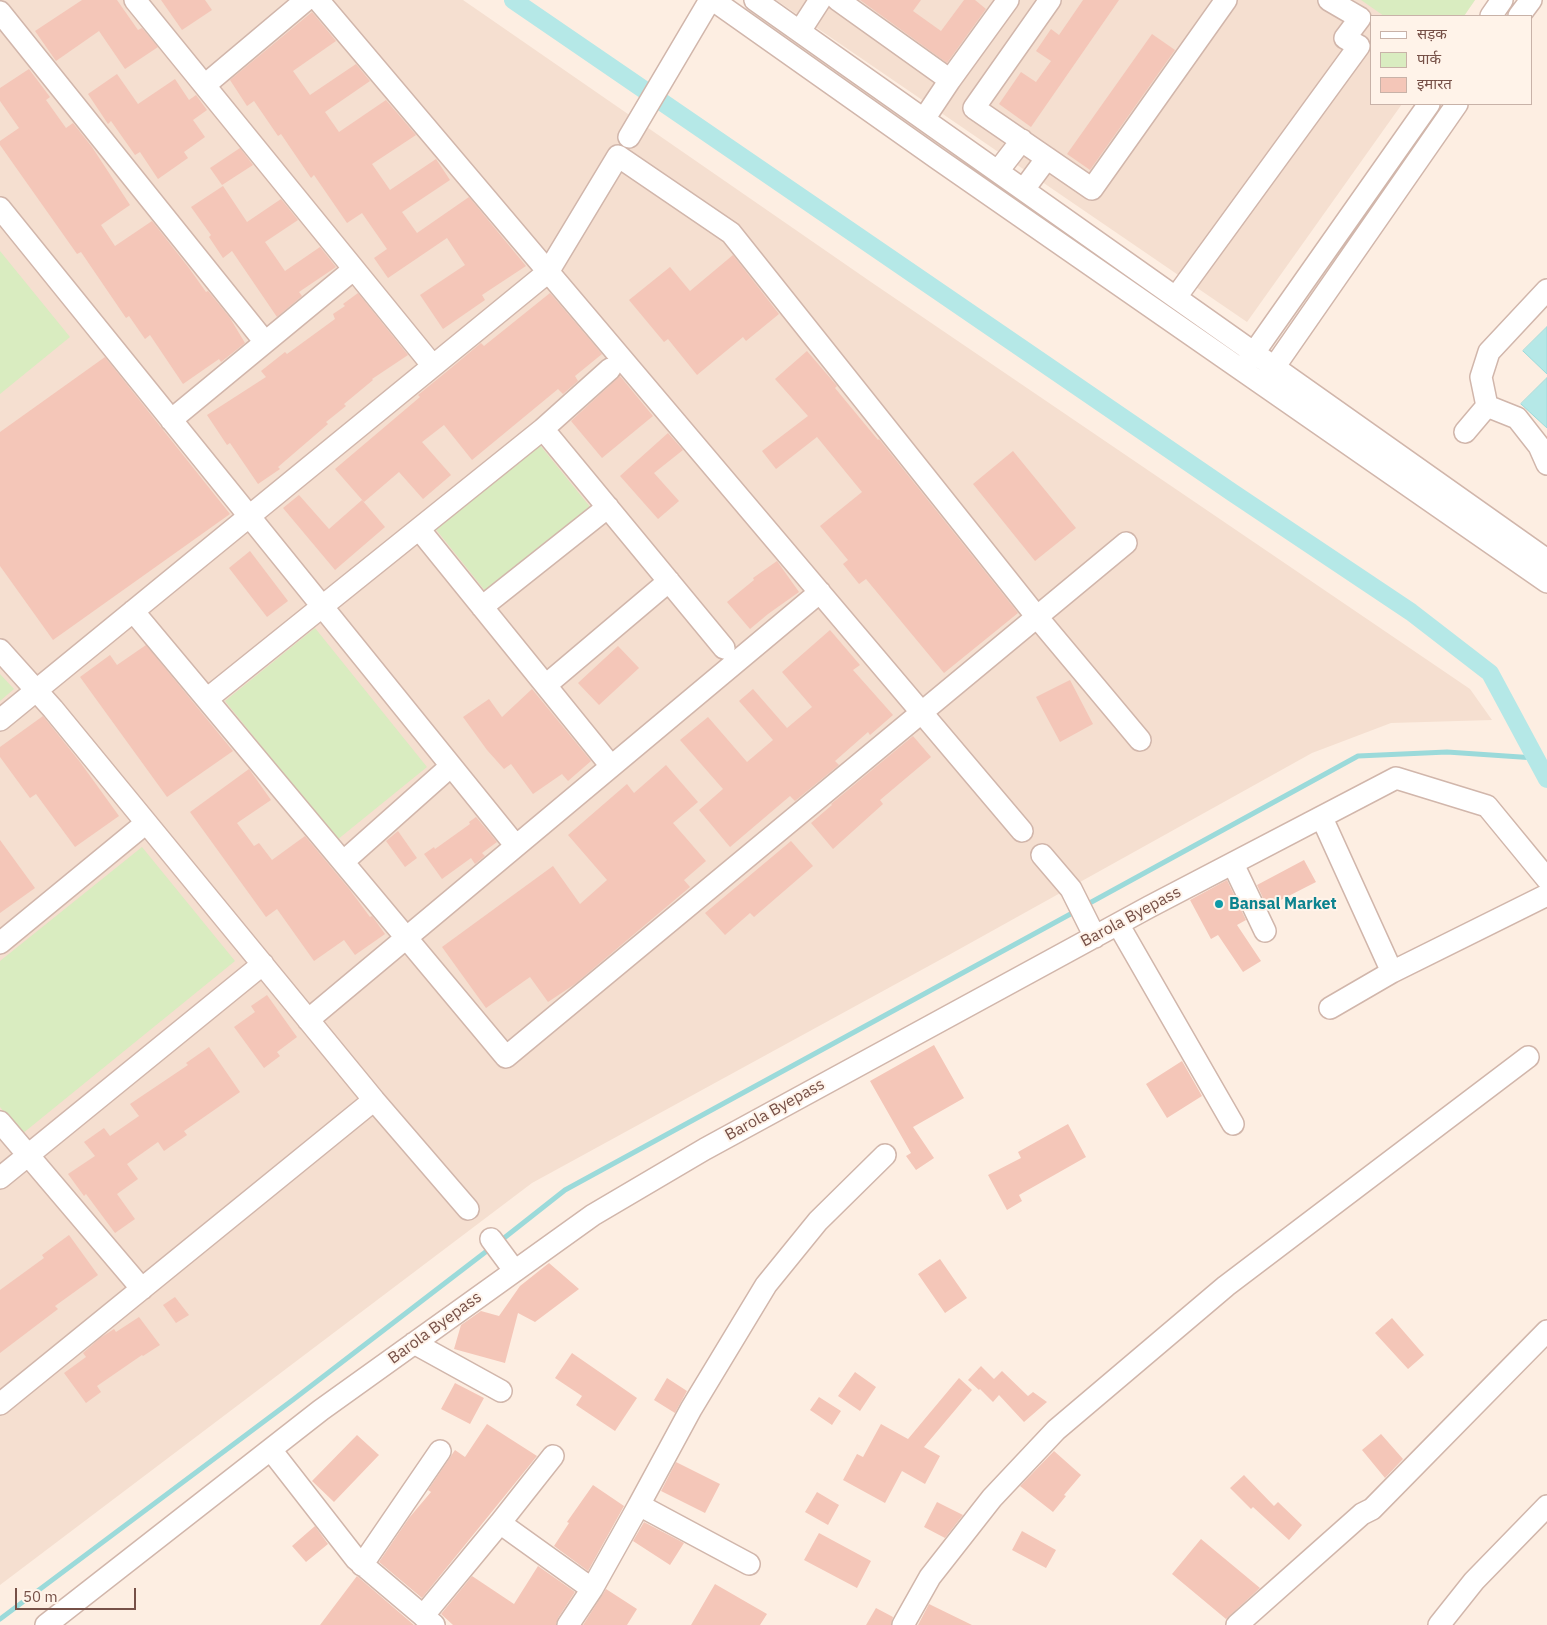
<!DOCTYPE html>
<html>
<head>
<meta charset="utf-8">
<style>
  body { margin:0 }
  #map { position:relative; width:1547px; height:1625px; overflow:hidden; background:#fdeee2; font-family:"IBM Plex Sans","Noto Sans Devanagari",sans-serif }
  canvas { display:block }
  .legend { position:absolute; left:1370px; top:15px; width:162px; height:90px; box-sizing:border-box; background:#fff3e9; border:1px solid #c8b2a8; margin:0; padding:6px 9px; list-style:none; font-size:15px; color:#765047 }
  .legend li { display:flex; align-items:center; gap:10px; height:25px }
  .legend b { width:25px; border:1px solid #c8b2a8 }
  .scale { position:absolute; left:15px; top:1588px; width:121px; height:22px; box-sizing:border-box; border:2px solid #765047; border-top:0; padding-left:6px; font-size:15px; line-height:18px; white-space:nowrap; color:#765047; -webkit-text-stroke:4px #fff3e9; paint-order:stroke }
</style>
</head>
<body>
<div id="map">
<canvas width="1547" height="1625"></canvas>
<ul class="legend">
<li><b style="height:6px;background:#fff"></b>सड़क</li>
<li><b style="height:14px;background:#d9ecc0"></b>पार्क</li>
<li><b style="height:14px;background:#f4c6b8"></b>इमारत</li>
</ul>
<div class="scale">50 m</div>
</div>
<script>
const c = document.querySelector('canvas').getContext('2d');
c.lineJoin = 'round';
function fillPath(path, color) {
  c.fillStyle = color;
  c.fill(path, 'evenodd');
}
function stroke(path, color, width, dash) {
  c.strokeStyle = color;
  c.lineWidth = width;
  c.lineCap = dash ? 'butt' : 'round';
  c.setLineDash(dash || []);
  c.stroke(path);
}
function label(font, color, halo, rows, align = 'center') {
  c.font = font + ' "IBM Plex Sans",sans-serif';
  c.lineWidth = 4;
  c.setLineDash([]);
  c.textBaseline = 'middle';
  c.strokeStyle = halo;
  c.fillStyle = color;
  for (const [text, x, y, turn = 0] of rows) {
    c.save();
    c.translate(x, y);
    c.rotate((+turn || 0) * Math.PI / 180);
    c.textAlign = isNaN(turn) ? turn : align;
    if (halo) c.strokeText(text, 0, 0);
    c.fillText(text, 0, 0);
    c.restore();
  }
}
fillPath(new Path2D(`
  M0,0H463L871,282L1470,689L1492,720L1391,723L1312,753L947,956L532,1183L0,1585Z
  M776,0H1475L1464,16H1371V104H1402L1247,322Z`), '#f5dfd0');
fillPath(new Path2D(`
  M1361,0H1475L1464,16H1384Z
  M0,251L70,337L0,394Z
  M539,444L591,508L486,592L434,527Z
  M315,628L427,767L337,840L225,701Z
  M0,674L14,689L0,701Z
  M142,847L235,961L22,1134L0,1107V961Z`), '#d9ecc0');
const water = new Path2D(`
  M1547,327V374L1523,351Z
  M1547,378V428L1521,404Z`);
fillPath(water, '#b5e8e7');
stroke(water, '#9bdada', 1);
stroke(new Path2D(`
  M1086,905L1358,756L1447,752L1535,758
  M499,1242L565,1190L1076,911
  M0,1619L294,1399L492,1247`), '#9bdada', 5);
stroke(new Path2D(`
  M513,0L1233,493L1411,612L1490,673L1547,779`), '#b5e8e7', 18);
fillPath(new Path2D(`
  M82,0H117L138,30L142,28L158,47L125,69L99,31L56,61L35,31Z
  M161,0H205L212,10L182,30Z
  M860,0H921L913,11L941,31L964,0H975L986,9L947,63Z
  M1083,0H1119L1031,127L999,104L1021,72L1036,82L1051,61L1036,51L1051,29L1059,35Z
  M312,12L336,41L293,71L310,95L356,64L370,81L325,112L339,132L386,100L416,135L372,164L390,190L436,159L450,180L402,212L417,233L469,197L526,266L482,295L485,300L443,329L420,295L465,265L447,238L388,278L374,258L387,249L362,213L347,223L314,175L311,178L281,134L278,136L254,101L247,106L230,80Z
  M1152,34L1175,50L1090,170L1067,154Z
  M29,69L50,97L46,100L66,128L73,123L92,147L130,205L101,225L115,246L152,221L189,268L206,292L208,291L230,318L245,343L221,362L219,359L183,384L150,335L145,339L129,316L126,318L81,252L77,254L0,145V141L19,128L0,101V88Z
  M117,74L138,104L175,79L189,100L196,95L207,110L193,120L205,137L184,152L188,158L158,179L140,152L135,155L111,121L108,124L88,94Z
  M240,148L253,165L222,185L210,168Z
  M223,186L247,222L281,199L298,220L265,242L285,271L320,247L336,267L299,292L302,296L277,317L232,251L223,258L209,237L211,235L191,207Z
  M733,255L779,314L746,341L743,337L697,375L668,339L664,342L629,300L670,267L690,291Z
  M358,293L408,355L372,379L373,380L344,404L346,406L326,422L328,424L278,467L280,469L258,484L230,443L227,445L207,415L266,377L261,371L285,352L287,354L335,319L333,314L345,306L343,304Z
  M550,293L602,354L575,376L578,381L563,394L558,389L472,460L444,425L422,442L451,475L423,499L399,472L364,502L335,469L420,397L418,395L451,368L481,343L484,346Z
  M807,351L837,386L835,388L878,440L879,439L1018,613L944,673L866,579L859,584L843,564L848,560L820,526L862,492L817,437L776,469L762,451L808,416L775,379Z
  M105,357L230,514L53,640L0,566V432Z
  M620,376L653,416L602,458L571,421Z
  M668,433L683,450L654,473L679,501L658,519L620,476Z
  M1013,451L1076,528L1035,561L973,484Z
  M299,495L329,529L362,500L385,527L335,570L283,508Z
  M250,551L288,601L267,617L229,568Z
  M777,561L799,592L768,614L750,629L727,602L754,580L753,578Z
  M830,630L860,665L853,670L893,715L870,735L868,732L835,761L839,765L795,801L790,796L730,847L699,810L723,789L680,740L708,717L747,762L773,740L739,701L753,689L787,728L812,707L782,672Z
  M146,645L233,751L167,797L80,677L110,655L117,665Z
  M618,646L639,668L599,705L578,683Z
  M1070,680L1093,724L1060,742L1036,697Z
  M532,689L591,761L568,781L562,774L533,794L511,764L504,769L487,750L463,717L489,699L502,717Z
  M43,716L80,762L119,816L75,847L36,794L30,798L0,757V747Z
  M913,736L931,757L880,800L883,804L833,849L811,823L832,805L831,804Z
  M666,765L698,802L673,823L706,861L684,880L690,887L575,984L548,1002L530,977L486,1008L442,947L553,866L580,904L607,880L568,835L627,784L634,793Z
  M249,769L271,800L237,823L254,846L259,843L272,860L305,836L350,890L370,917L372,916L385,934L355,955L344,940L314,961L277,909L266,917L190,812Z
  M476,817L497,842L482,853L485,856L475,864L471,858L442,879L424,854L434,847L435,849L470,824L469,822Z
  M398,831L417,858L405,867L386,841Z
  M0,840L35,888L0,913Z
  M791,841L813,866L754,917L750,913L725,935L705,913Z
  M1304,860L1316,882L1267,907L1257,885Z
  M1227,880L1246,920L1237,925L1261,961L1243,972L1218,935L1211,939L1190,900Z
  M267,995L297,1037L277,1052L280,1056L264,1068L234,1027L255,1012L251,1006Z
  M934,1045L964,1098L913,1127L934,1158L916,1170L906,1156L911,1153L870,1081Z
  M209,1047L240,1092L184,1131L187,1135L164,1151L158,1142L127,1164L138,1179L117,1194L135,1219L115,1233L86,1194L84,1196L68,1174L95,1156L84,1142L104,1128L110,1136L139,1116L130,1104L188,1065L186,1063Z
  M1182,1061L1202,1096L1167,1118L1146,1084Z
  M1068,1124L1086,1157L1019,1195L1022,1201L1007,1210L988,1175L1021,1158L1018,1152Z
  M69,1235L98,1275L55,1306L58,1309L0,1353V1290L44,1258L42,1255Z
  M940,1259L967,1298L945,1313L918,1274Z
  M549,1263L579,1289L535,1322L518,1313L505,1363L454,1349L461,1325L481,1311L499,1316L520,1286Z
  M175,1297L189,1315L176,1323L163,1305Z
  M139,1317L160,1345L143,1356L142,1355L97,1386L101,1392L86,1403L64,1373L86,1357L83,1353L100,1338L114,1329L116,1332Z
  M1392,1318L1424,1355L1408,1369L1375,1333Z
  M572,1353L637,1398L615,1431L576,1405L582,1396L555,1378Z
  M981,1366L994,1379L1002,1371L1028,1396L1033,1392L1047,1402L1024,1422L999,1395L993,1402L980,1389L979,1390L968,1380Z
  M855,1372L876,1387L860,1411L838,1396Z
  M667,1378L687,1391L675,1413L654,1400Z
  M959,1378L972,1390L924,1447L940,1456L925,1484L902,1471L885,1503L843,1480L857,1454L863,1457L881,1424L908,1439Z
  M455,1383L484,1398L470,1424L441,1409Z
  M819,1397L841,1411L832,1425L810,1410Z
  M487,1424L537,1456L422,1598L379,1562L409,1518L431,1492L428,1490L455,1450L465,1457Z
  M1381,1434L1403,1459L1385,1478L1362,1450Z
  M357,1435L379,1455L334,1502L312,1481Z
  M1054,1451L1081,1475L1064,1495L1066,1496L1053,1512L1020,1486Z
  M676,1462L720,1484L705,1513L661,1491Z
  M1244,1475L1274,1506L1278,1502L1302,1525L1289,1540L1253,1507L1251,1509L1230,1488Z
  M593,1485L624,1506L588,1571L554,1546L569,1523L567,1522Z
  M817,1492L839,1505L828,1525L805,1512Z
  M937,1502L963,1515L945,1538L924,1527Z
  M644,1522L684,1543L670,1565L633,1541Z
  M315,1526L328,1544L306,1562L292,1546Z
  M1022,1531L1056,1550L1046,1568L1012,1550Z
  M819,1533L871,1561L857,1588L804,1560Z
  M1201,1539L1260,1588L1226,1619L1172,1574Z
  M538,1566L575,1592L558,1618L556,1625H453L441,1614L472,1576L514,1604Z
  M357,1576L414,1625H320Z
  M715,1584L767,1614L760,1625H691Z
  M606,1589L637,1609L627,1625H583Z
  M929,1604L972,1625H918Z
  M876,1608L893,1617L891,1625H866Z`), '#f4c6b8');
const minor = new Path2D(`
  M135,0L433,366
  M318,0L1022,831
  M713,0L938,159L1547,582
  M755,0L1547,560
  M838,0L950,80
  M1050,0L974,108L1092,189L1226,0
  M0,12L265,342
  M1491,16L1502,0
  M1519,16L1531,0
  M800,31L820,0
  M205,85L306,0
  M924,119L950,80L1008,0
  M629,137L710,0
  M998,171L1022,140
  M1024,189L1047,158
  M0,208L516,846
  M1176,297L1359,46L1345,38L1360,18L1329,0
  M1246,364L1429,104
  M1266,379L1457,104
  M1487,406L1517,418L1539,446L1547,464
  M171,420L354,269
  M543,429L724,648
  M1465,432L1487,406L1481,377L1489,352L1547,290
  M419,529L611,766
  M482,607L608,507
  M133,611L506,1057L1126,543
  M0,650L53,709L374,1100L468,1209
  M546,685L669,581
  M207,699L543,429L610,369
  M0,720L548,272L618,156L731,233L1037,617L1140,740
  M1322,818L1392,972L1547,895
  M1042,855L1071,889L1095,937
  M343,862L451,766
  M1233,864L1265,931
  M1118,924L1233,1124
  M0,943L146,823
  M1330,1008L1392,972
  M308,1020L820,592
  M0,1122L142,1289
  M0,1178L263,964
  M491,1239L514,1270
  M414,1343L501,1391
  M0,1404L374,1100
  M271,1450L356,1559L434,1625
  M639,1505L691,1409L766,1285L818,1221L885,1155
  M500,1523L592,1589
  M362,1565L440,1451
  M423,1616L500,1523L553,1456
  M46,1625L321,1410L593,1215L705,1149L1149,907L1396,778L1487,806L1547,879
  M568,1625L592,1589L639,1505L749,1564
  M903,1625L930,1577L992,1498L1056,1430L1226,1286L1528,1057
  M1237,1625L1362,1514L1372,1509L1547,1331
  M1439,1625L1474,1581L1547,1506`);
stroke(minor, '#d1b6ab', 24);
stroke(minor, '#fff', 21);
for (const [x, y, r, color] of [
  [1219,904,5,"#0f9aa8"]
]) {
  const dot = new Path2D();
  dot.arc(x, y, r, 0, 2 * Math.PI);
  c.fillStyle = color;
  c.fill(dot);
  stroke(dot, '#fff3e9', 2);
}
label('bold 16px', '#0d838f', '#fff3e9', [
  ["Bansal Market",1229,904]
], 'left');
label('16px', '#765047', '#fff3e9', [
  ["Barola Byepass",1131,917,-28],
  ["Barola Byepass",775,1110,-29],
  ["Barola Byepass",435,1328,-36]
]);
</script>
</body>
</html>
